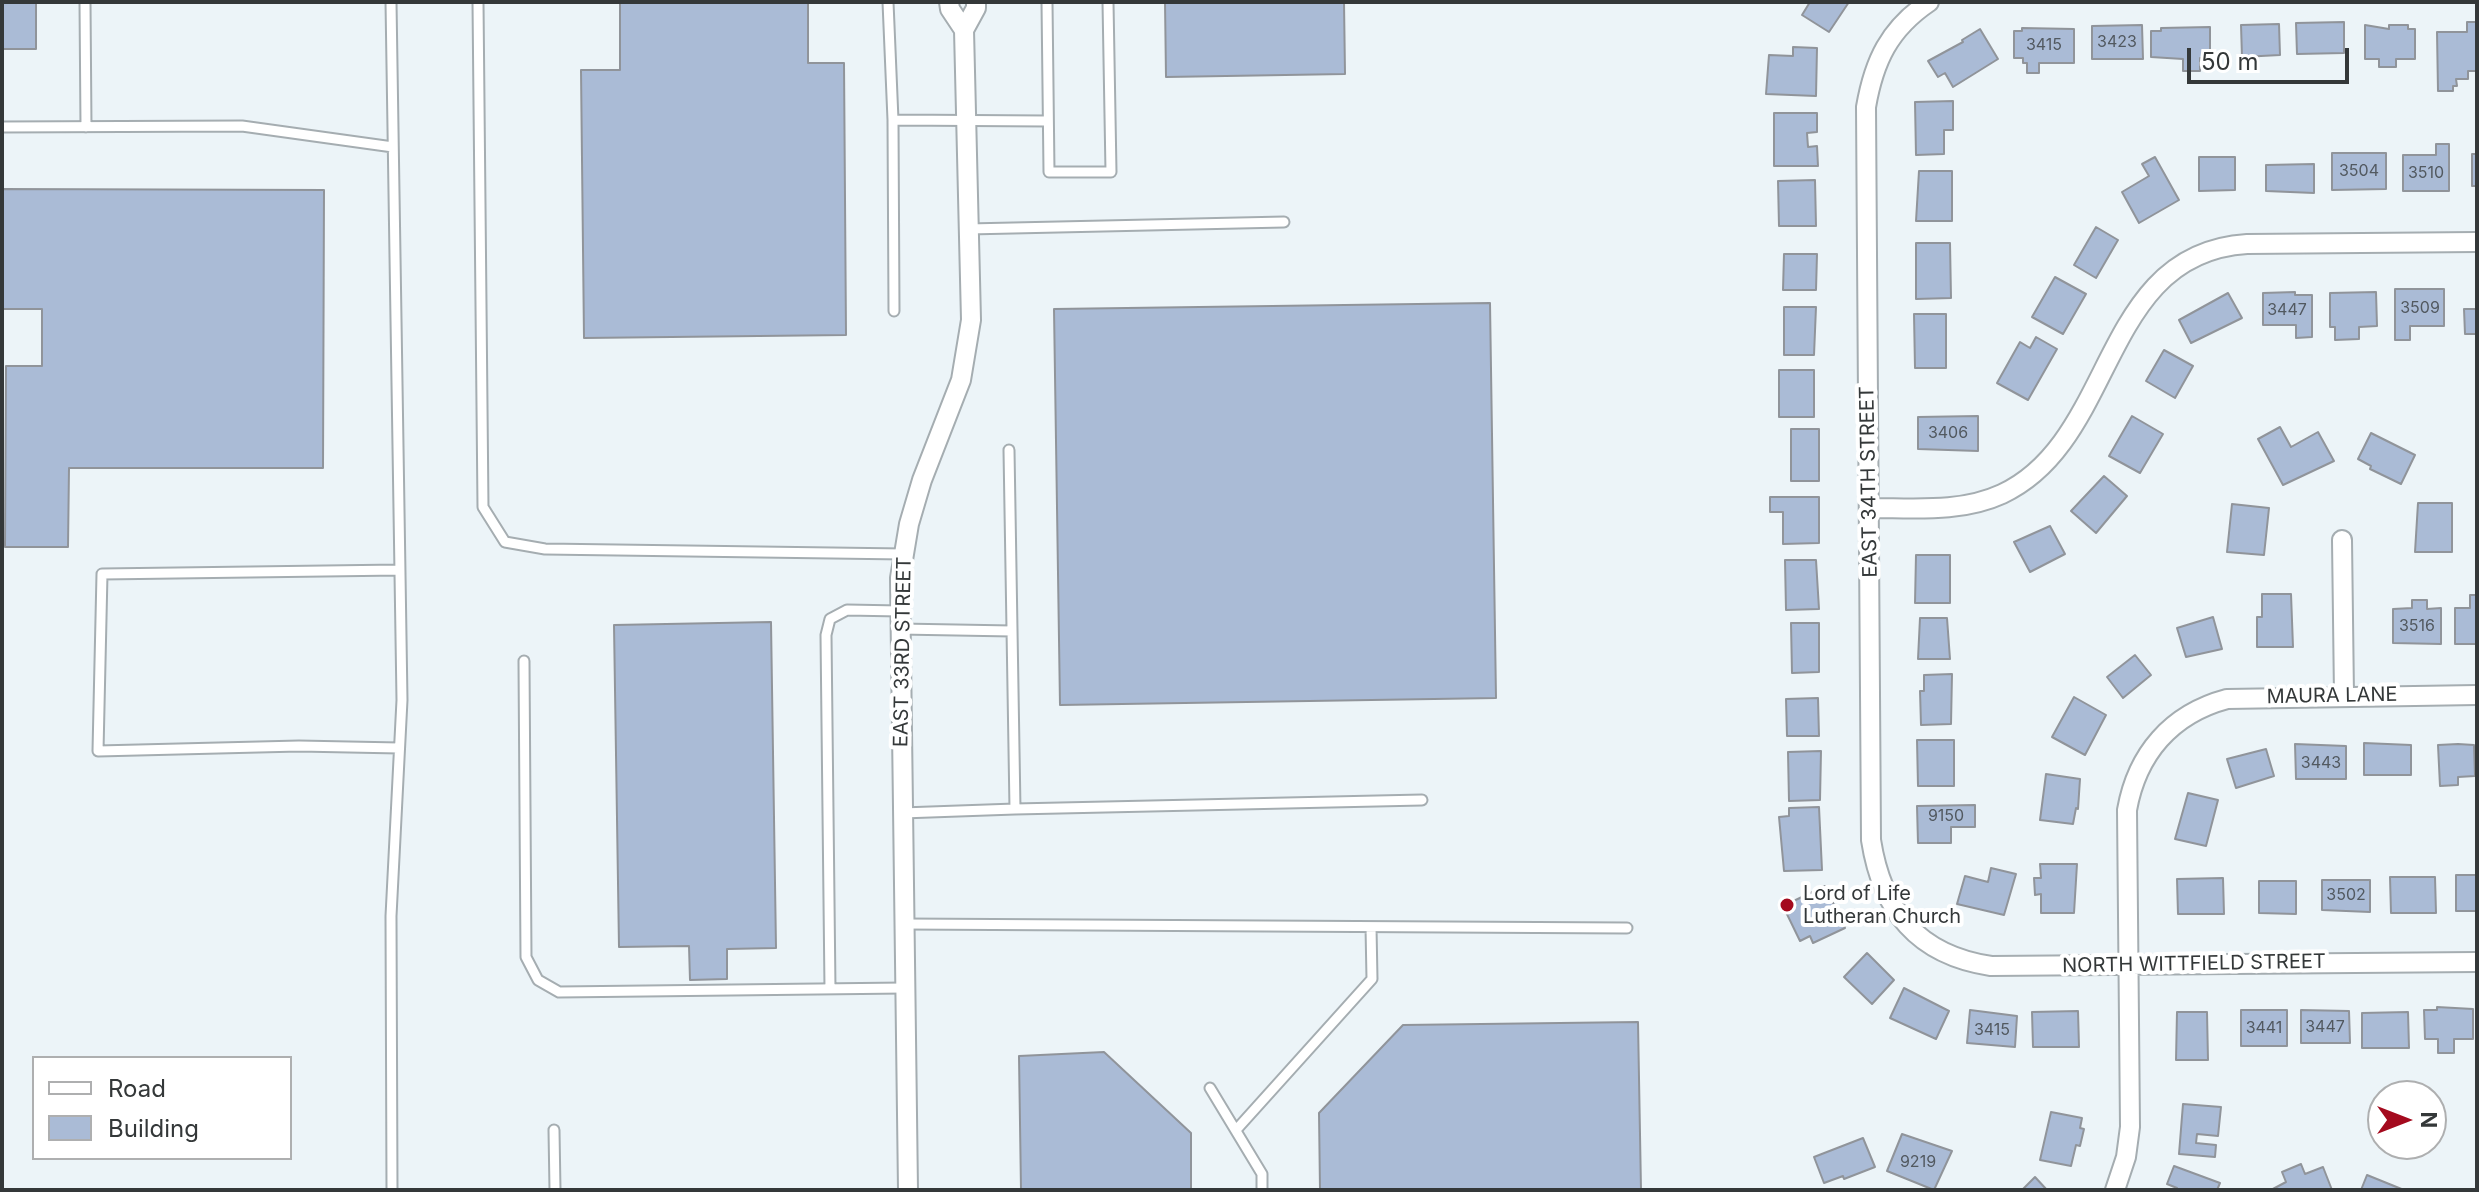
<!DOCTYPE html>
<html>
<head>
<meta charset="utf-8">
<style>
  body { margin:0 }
  #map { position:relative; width:2479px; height:1192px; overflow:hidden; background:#ecf4f8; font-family:Inter,sans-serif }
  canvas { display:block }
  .frame { position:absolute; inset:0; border:4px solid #343839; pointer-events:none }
  .legend { position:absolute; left:32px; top:1056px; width:260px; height:104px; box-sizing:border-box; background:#fff; border:2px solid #aeafb0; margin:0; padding:10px 14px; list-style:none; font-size:24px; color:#343839 }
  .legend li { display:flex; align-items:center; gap:16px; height:40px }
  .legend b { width:40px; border:2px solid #aeafb0 }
  .north { position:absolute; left:2367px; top:1080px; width:80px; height:80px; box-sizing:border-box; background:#fff; border:2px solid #aeafb0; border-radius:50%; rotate:90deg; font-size:22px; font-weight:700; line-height:32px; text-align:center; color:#343839 }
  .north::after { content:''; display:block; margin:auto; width:28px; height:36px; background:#a40a1e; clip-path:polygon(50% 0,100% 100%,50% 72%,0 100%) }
  .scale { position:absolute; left:2187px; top:48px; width:162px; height:36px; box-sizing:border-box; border:4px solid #343839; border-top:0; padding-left:10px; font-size:24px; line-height:28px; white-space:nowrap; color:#343839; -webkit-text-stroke:6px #fff; paint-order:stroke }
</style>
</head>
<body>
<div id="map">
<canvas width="2479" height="1192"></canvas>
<div class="frame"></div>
<ul class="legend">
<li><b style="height:10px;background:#fff"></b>Road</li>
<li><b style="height:22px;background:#aabbd6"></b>Building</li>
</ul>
<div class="north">N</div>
<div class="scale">50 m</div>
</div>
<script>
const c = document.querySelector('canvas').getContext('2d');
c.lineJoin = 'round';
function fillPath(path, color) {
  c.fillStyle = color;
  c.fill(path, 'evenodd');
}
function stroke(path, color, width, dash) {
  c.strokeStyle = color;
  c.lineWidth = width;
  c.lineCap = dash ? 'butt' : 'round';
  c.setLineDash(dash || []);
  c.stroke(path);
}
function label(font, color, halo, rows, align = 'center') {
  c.font = font + ' Inter,sans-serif';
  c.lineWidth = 8;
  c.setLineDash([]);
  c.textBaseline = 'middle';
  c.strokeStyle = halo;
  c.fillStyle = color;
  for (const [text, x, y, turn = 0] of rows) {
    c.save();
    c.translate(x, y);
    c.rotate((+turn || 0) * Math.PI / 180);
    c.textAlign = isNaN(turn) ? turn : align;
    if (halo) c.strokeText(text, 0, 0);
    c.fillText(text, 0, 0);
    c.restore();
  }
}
const building = new Path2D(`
  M2,2H36V49H2Z
  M620,2H808V63H844L846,335L584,338L581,70H620Z
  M1165,2H1344L1345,74L1166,77Z
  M1810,2H1849L1829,32L1802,15Z
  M2344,22V53L2297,54L2296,23Z
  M2467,22H2477V71H2468V79H2456L2457,86H2453V91H2438L2437,32H2467Z
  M2279,24L2280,55L2242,57L2241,25Z
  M2142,25L2143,59H2092V26Z
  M2365,25L2389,29V25H2408V29H2415V59H2396V67H2379V59H2365Z
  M2210,27V58H2200V71H2183V59L2151,57V31H2161V28Z
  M2022,28L2074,29V63H2039V73H2027V63H2023V58H2014V31H2022Z
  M1980,29L1998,59L1953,87L1945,73L1938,77L1928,61L1963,42L1962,40Z
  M1793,47L1817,48L1816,96L1766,94L1769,55L1793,56Z
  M1953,101V130H1944V154L1916,155L1915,102Z
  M1774,113H1817V132L1807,133L1808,147L1817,146L1818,166H1774Z
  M2436,144H2449V191H2403V155H2436Z
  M2332,153H2386V189L2332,190Z
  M2472,154H2477V186H2472Z
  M2155,157L2179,200L2139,223L2122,192L2149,176L2142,164Z
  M2199,157H2235V190L2199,191Z
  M2314,164V193L2266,191V165Z
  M1919,171H1952V221H1916Z
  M1815,180L1816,226H1779L1778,181Z
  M2,189L324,190L323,468H69L68,547H5L6,366H42V309H2Z
  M2096,227L2118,240L2096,278L2074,265Z
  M1916,243H1950L1951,298L1916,299Z
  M1784,254H1817L1816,290H1783Z
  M2055,277L2086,294L2063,334L2032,317Z
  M2395,289H2444V326H2410V340H2395Z
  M2295,292V295H2312V337L2296,338V325H2263V293Z
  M2376,292L2377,326L2359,327V339L2335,340V327H2330V293Z
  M2228,293L2242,318L2191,343L2179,320Z
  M1490,303L1496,698L1060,705L1054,309Z
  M1784,307H1816L1814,355H1784Z
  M2464,309H2477V334H2465Z
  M1914,314H1946V368H1915Z
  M2036,337L2057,349L2028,400L1997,383L2020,342L2030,348Z
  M2164,350L2193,366L2175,398L2146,381Z
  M1779,370H1814V417H1779Z
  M1978,416V451L1918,449V417Z
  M2132,416L2163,434L2140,473L2109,456Z
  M2280,427L2291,447L2318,432L2334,461L2283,485L2258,439Z
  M1791,429H1819V481H1791Z
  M2371,433L2415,455L2401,484L2370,469L2371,466L2358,459Z
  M2104,476L2127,496L2096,533L2071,511Z
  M1770,497H1819V543L1783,544V512H1770Z
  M2418,503H2452V552H2415Z
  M2232,504L2269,508L2264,555L2227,552Z
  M2050,526L2065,554L2030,572L2014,542Z
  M1916,555H1950V603H1915Z
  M1785,560H1816L1819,609L1786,610Z
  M2262,594H2291L2293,647H2257V617H2262Z
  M2470,595H2477V644H2455V608H2470Z
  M2412,600H2427V609L2441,608V644L2393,643V609L2412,608Z
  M2213,617L2222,649L2186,657L2177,628Z
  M1920,618H1947L1950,659H1918Z
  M771,622L776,948L727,949V979L690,980L689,946L619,947L614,625Z
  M1791,623H1819V672L1792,673Z
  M2135,655L2151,675L2123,698L2107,677Z
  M1952,674L1951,724L1921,725L1920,691H1924V675Z
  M2074,697L2106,715L2085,755L2052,737Z
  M1818,698L1819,736H1787L1786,699Z
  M1917,740H1954V786H1918Z
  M2364,743L2411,745V775H2364Z
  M2295,744L2346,746V779H2296Z
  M2458,744L2474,745L2475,776L2458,777V785L2440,786L2438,745Z
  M2266,749L2274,776L2236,788L2227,759Z
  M1821,751L1820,800L1789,801L1788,752Z
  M2046,774L2080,779L2078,809L2076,808L2073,824L2040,820Z
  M2188,793L2218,800L2206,846L2175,839Z
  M1975,805V827H1951V843H1918L1917,806Z
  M1819,807L1822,870L1784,871L1779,817L1789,816V808Z
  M2040,864H2077L2074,913H2041V894L2035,895L2034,878H2041Z
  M1991,868L2016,874L2004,915L1957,904L1965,876L1988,882Z
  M2456,875H2477V911H2456Z
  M2390,877H2435L2436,913H2391Z
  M2223,878L2224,914H2178L2177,879Z
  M2322,880H2370V912L2322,910Z
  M2259,881H2296V914L2259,913Z
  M1825,886L1845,928L1813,943L1810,936L1800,941L1783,906Z
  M1867,953L1894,980L1872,1004L1844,977Z
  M1904,988L1949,1011L1936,1039L1890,1018Z
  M2437,1007L2473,1009V1039H2454V1053H2438V1039H2425L2424,1010H2437Z
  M1970,1010L2017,1016L2015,1047L1967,1043Z
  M2241,1010H2287V1046H2241Z
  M2301,1010L2349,1011L2350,1043H2301Z
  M2078,1011L2079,1047H2033L2032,1012Z
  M2177,1012H2207L2208,1060H2176Z
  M2408,1012L2409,1048H2362V1013Z
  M1638,1022L1641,1190H1320L1319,1113L1403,1025Z
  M1104,1052L1191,1133V1190H1021L1019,1056Z
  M2183,1104L2221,1107L2218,1136L2197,1134L2196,1143L2216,1145L2215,1157L2179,1154Z
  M2051,1112L2082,1118L2080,1128L2084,1129L2080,1146L2076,1145L2071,1166L2040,1160Z
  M1902,1134L1952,1151L1934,1190L1887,1171Z
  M1863,1138L1875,1167L1844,1179L1843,1176L1824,1183L1814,1157Z
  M2301,1164L2305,1174L2323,1167L2332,1190H2271L2286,1182L2282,1172Z
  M2174,1166L2220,1183L2217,1190H2176L2177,1188L2167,1184Z
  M2367,1175L2404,1190H2361Z
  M2035,1177L2047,1190H2022Z`);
fillPath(building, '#aabbd6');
stroke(building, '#90949a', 2);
const lane = new Path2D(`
  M85,2L86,127
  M391,2L402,700L391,916L392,1190
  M478,2L483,507L505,542L545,549L904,554
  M888,2L893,120L1047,121
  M1047,2L1049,172H1111L1108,2
  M893,120L894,311
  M2,127L242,126L393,147
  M968,229L1284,222
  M1009,450L1015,809L1422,800
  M399,570L102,574L98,751L299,746L399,748
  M900,629L1012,631
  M524,661L526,957L538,980L559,992L904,988
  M902,813L1015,809
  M903,924L1627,928
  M830,989L826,635L830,619L847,610L900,611
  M1210,1088L1262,1174V1190
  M554,1130L555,1190
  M1236,1130L1372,979L1371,927`);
const street = new Path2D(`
  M949,2L950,9L964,30
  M1929,2C1889,29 1874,61 1866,107L1871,840C1882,910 1917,955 1991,966L2477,962
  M1870,508C1914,508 1961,513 2002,494C2118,440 2099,253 2247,244L2477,242
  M2342,540L2344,696
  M908,1190L900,578L909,524L922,480L961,380L971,320L964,30L976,8V2
  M2115,1190L2126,1157L2130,1127L2127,810C2137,754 2171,714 2227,699L2477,695`);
stroke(lane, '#a5adb1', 13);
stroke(street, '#a5adb1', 22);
stroke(lane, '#fff', 9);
stroke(street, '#fff', 18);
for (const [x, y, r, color] of [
  [1787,905,8,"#a40a1e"]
]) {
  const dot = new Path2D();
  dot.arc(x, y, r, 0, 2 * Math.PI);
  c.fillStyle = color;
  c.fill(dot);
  stroke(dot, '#fff', 3);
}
label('16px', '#525960', null, [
  ["3423",2117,42],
  ["3415",2044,45],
  ["3504",2359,171],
  ["3510",2426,173],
  ["3509",2420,308],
  ["3447",2287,310],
  ["3406",1948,433],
  ["3516",2417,626],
  ["3443",2321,763],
  ["9150",1946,816],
  ["3502",2346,895],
  ["3447",2325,1027],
  ["3441",2264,1028],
  ["3415",1992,1030],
  ["9219",1918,1162]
]);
label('20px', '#343839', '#fff', [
  ["EAST 34TH STREET",1869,482,-91],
  ["EAST 33RD STREET",903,652,-89],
  ["MAURA LANE",2332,696,-1],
  ["NORTH WITTFIELD STREET",2194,964,-1]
]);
label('20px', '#343839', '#fff', [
  ["Lord of Life",1803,894],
  ["Lutheran Church",1803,917]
], 'left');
</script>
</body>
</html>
